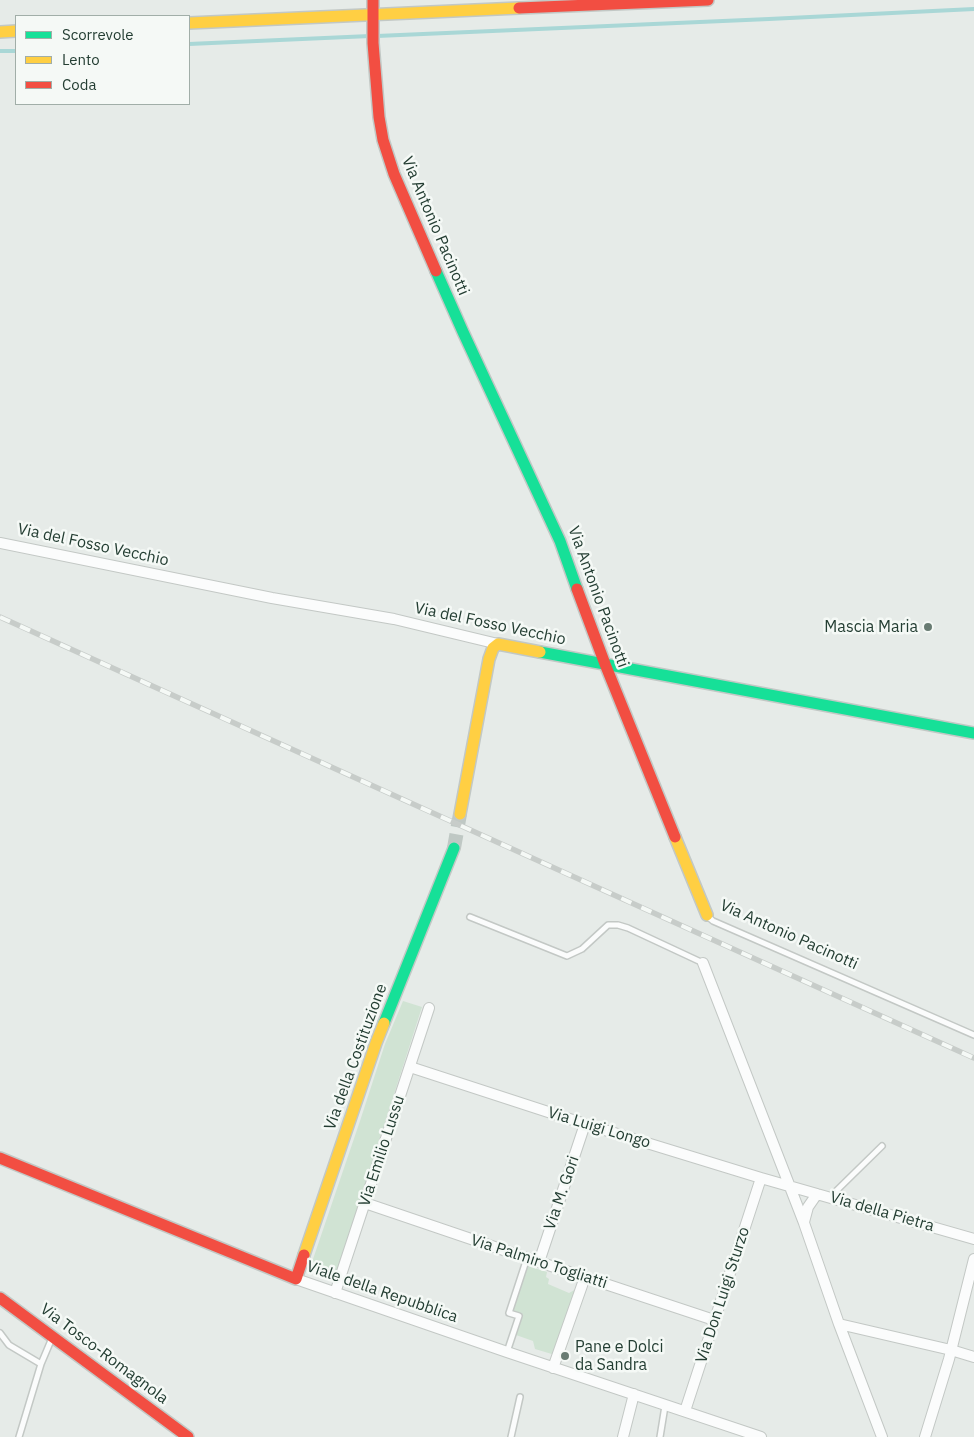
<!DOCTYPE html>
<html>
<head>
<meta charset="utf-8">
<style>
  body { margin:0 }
  #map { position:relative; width:974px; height:1437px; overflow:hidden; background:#e6ebe8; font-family:"IBM Plex Sans",sans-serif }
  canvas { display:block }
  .legend { position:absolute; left:15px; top:15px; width:175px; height:90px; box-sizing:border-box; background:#f5f9f6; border:1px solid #a1aea8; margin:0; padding:6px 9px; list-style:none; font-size:15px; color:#243e33 }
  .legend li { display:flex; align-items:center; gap:10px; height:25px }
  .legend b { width:25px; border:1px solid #a1aea8 }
</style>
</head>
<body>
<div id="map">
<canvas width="974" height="1437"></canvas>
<ul class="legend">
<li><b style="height:6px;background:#16e098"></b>Scorrevole</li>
<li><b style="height:6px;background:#ffcf43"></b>Lento</li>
<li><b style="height:6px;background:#f24e42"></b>Coda</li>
</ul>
</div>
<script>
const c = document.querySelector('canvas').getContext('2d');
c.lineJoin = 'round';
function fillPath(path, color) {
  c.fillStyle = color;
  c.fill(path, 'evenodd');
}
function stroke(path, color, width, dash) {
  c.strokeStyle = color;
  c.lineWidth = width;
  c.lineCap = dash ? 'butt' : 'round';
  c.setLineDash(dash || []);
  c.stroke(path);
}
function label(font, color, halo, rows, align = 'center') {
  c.font = font + ' "IBM Plex Sans",sans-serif';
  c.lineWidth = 5;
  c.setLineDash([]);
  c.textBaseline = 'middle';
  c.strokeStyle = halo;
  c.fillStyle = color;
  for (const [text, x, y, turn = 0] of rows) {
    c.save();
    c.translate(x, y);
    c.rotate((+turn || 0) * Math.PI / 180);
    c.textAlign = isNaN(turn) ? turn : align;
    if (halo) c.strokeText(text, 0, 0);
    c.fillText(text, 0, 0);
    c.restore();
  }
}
fillPath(new Path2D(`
  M403,1001L422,1007L336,1275C325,1280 322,1277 312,1271L311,1265L360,1121L385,1044Z
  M528,1266L547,1272L546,1277L549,1279L548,1284L569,1293L578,1288L555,1355L535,1349L533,1341L516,1335L523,1315L513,1311Z`), '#d0e3d3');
stroke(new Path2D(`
  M377,36L769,19L974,9
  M189,44L370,36
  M0,51H16`), '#a9d7d6', 4);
stroke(new Path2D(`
  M454,848L460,814`), '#bfc8c4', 14, [14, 7]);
const lane = new Path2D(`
  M707,916L713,921L974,1035
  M470,917L567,956L582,949L608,925H618L628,928L703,963
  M830,1197L882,1146
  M0,1333L9,1345L41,1364
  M507,1352L519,1316L509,1313L527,1258
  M19,1437L41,1364L52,1338
  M511,1437L520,1397
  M660,1437L665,1406`);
const street = new Path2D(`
  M0,543L272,598L394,619L498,644
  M703,963L804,1223L839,1324L882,1437
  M410,1067L585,1124L761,1178L974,1239
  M365,1203L527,1258L714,1320
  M804,1222L808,1207L817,1194
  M539,1262L585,1124
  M296,1279L507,1352L761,1437
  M335,1293L429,1008
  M839,1324L951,1350L974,1357
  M553,1368L585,1277
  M685,1411L761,1178
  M623,1437L634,1394
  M925,1437L949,1359L974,1259`);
const fast = new Path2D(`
  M436,271L463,332L560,541L577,589
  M540,652L974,733
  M384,1023L454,848`);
const slow = new Path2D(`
  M189,23L519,8
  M0,32L16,31
  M460,814L489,659L493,648L498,644L540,652
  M675,837L707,915
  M304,1255L376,1043L384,1023`);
const jam = new Path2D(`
  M373,0V43L379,117L383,140L394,174L436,271
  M519,8L708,0
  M577,589L605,664L675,837
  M0,1158L296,1279L304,1255
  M0,1298L188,1437`);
stroke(lane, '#c3c8c5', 8);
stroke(street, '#c3c8c5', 12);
stroke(fast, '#c2c8c5', 14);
stroke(slow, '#c2c8c5', 14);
stroke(jam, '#c2c8c5', 14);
stroke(lane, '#fbfcfc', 5);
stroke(street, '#fbfcfc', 10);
stroke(fast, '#16e098', 11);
stroke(slow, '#ffcf43', 11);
stroke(jam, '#f24e42', 11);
const rail = new Path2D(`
  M0,617L974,1058`);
stroke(rail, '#c7ccc9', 5.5);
stroke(rail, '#f5f9f6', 4, [11]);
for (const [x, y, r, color] of [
  [928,627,5,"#687b72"],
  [565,1356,5,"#687b72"]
]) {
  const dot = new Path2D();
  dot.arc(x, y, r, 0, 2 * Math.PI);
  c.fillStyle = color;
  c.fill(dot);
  stroke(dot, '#f5f9f6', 2);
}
label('16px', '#243e33', '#f5f9f6', [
  ["Via Antonio Pacinotti",435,226,67],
  ["Via del Fosso Vecchio",93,545,12],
  ["Via Antonio Pacinotti",598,597,70],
  ["Via del Fosso Vecchio",490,624,12],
  ["Via Antonio Pacinotti",789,935,24],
  ["Via della Costituzione",356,1057,-70],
  ["Via Luigi Longo",599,1128,17],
  ["Via Emilio Lussu",382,1151,-72],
  ["Via M. Gori",562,1193,-71],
  ["Via della Pietra",882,1212,16],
  ["Via Palmiro Togliatti",539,1262,18],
  ["Viale della Repubblica",382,1292,19],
  ["Via Don Luigi Sturzo",723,1295,-72],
  ["Via Tosco-Romagnola",104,1354,37]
]);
label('16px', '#243e33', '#f5f9f6', [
  ["Mascia Maria",918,627],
  ["Pane e Dolci",575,1347,"left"],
  ["da Sandra",575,1365,"left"]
], 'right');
</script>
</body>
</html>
